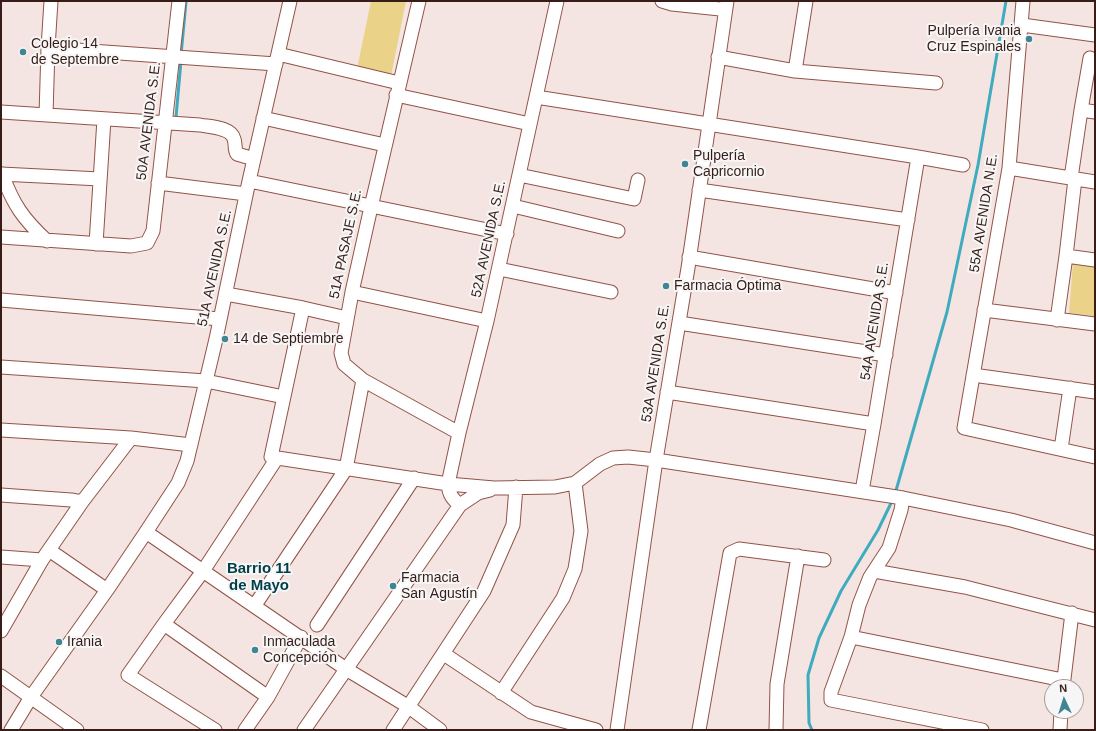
<!DOCTYPE html>
<html>
<head>
<meta charset="utf-8">
<style>
  body { margin:0 }
  #map { position:relative; width:1096px; height:731px; overflow:hidden; background:#f5e5e2; font-family:Helvetica,sans-serif }
  canvas { display:block }
  .frame { position:absolute; inset:0; border:2px solid #371c17; pointer-events:none }
  .north { position:absolute; left:1044px; top:679px; width:40px; height:40px; box-sizing:border-box; background:#f6f6f6; border:1px solid #aa9f9d; border-radius:50%; rotate:356deg; font-size:11px; font-weight:700; line-height:16px; text-align:center; color:#371c17 }
  .north::after { content:''; display:block; margin:auto; width:14px; height:18px; background:#418593; clip-path:polygon(50% 0,100% 100%,50% 72%,0 100%) }
</style>
</head>
<body>
<div id="map">
<canvas width="1096" height="731"></canvas>
<div class="frame"></div>
<div class="north">N</div>
</div>
<script>
const c = document.querySelector('canvas').getContext('2d');
c.lineJoin = 'round';
function fillPath(path, color) {
  c.fillStyle = color;
  c.fill(path, 'evenodd');
}
function stroke(path, color, width, dash) {
  c.strokeStyle = color;
  c.lineWidth = width;
  c.lineCap = dash ? 'butt' : 'round';
  c.setLineDash(dash || []);
  c.stroke(path);
}
function label(font, color, halo, rows, align = 'center') {
  c.font = font + ' Helvetica,sans-serif';
  c.lineWidth = 4;
  c.setLineDash([]);
  c.textBaseline = 'middle';
  c.strokeStyle = halo;
  c.fillStyle = color;
  for (const [text, x, y, turn = 0] of rows) {
    c.save();
    c.translate(x, y);
    c.rotate((+turn || 0) * Math.PI / 180);
    c.textAlign = isNaN(turn) ? turn : align;
    if (halo) c.strokeText(text, 0, 0);
    c.fillText(text, 0, 0);
    c.restore();
  }
}
fillPath(new Path2D(`
  M371,1H406L391,76L357,69Z
  M1073,263L1095,265V316L1069,313Z`), '#ead288');
stroke(new Path2D(`
  M181,55L186,2
  M176,117L181,61
  M895,494L947,312L978,165L1006,1
  M812,730L809,723L808,675L819,638L841,591L878,530L893,499`), '#3fabbe', 3);
const minor = new Path2D(`
  M419,1L371,207L352,292L341,353L344,364L363,380L459,433
  M662,1L672,4L720,9
  M1023,1L1009,168L964,428L1095,457
  M1022,25L1095,35
  M48,48L276,64
  M278,54L399,83
  M718,57L795,71L936,83
  M795,71L806,1
  M396,95L530,124
  M536,97L918,157L963,165
  M1081,110L1090,58
  M1,112L200,125C210,127 231,127 234,139C236,144 234,149 237,154L254,159
  M46,115L48,48L51,1
  M263,118L385,145
  M1009,168L1095,182
  M1,174L100,179
  M2,174C13,204 23,219 47,241
  M519,175L634,199L638,180
  M1071,178L1081,110L1095,112
  M249,181L507,234
  M158,183L246,194
  M699,190L908,220
  M513,206L618,231
  M1,237L131,246L147,243L153,231L179,1
  M96,244L104,119
  M1066,256L1095,260
  M689,257L896,293
  M499,269L611,292
  M352,292L487,321
  M226,294L303,308L347,318
  M1,300L220,319
  M303,308L271,457L448,484L494,488L555,487L575,483L600,464L613,458L628,457L656,460L903,498L1011,520L1095,543
  M984,310L1095,324
  M1057,320L1066,256L1075,179
  M679,323L886,355
  M1,367L206,381L284,397
  M973,375L1095,392
  M667,392L874,424
  M1,430L131,438L191,445
  M1061,449L1070,388
  M862,491L874,424L918,157
  M1,495L71,500L82,502
  M903,498L901,510L889,548L870,577L859,605L851,637L831,692V700L982,730
  M460,505C452,499 449,494 448,484L459,433L487,321L557,1
  M146,532L346,669L409,707L440,730
  M49,550L107,590
  M1,557L42,560
  M874,571L965,587L1095,620
  M255,605L346,469L363,380
  M164,624L268,697
  M317,625L414,478
  M1,631L42,560L82,502L131,438
  M851,637L1063,680
  M444,654L531,712L596,730
  M1,676L77,730
  M1063,687L1072,613
  M501,693L563,598L575,569L581,531L575,483
  M11,730L31,697L107,590L146,532L178,483L187,461L216,339L249,181L290,1
  M215,730L128,675L164,624L203,571L277,458
  M245,730L268,697L301,637
  M304,730L460,505L478,493L490,490
  M393,730L484,591L513,525L516,487
  M617,730L656,460L688,268L727,1
  M699,730L730,553L739,549L824,560
  M776,730L777,684L798,556
  M1060,730L1061,711`);
stroke(minor, '#925347', 15);
stroke(minor, '#fff', 13);
for (const [x, y, r, color] of [
  [1029,39,4,"#418593"],
  [23,52,4,"#418593"],
  [685,164,4,"#418593"],
  [666,286,4,"#418593"],
  [225,339,4,"#418593"],
  [393,586,4,"#418593"],
  [59,642,4,"#418593"],
  [255,650,4,"#418593"]
]) {
  const dot = new Path2D();
  dot.arc(x, y, r, 0, 2 * Math.PI);
  c.fillStyle = color;
  c.fill(dot);
  stroke(dot, '#f6f6f6', 1.5);
}
label('14px', '#371c17', '#f6f6f6', [
  ["Pulpería Ivania",1021,31,"right"],
  ["Cruz Espinales",1021,47,"right"],
  ["Colegio 14",31,44],
  ["de Septembre",31,60],
  ["Pulpería",693,156],
  ["Capricornio",693,172],
  ["Farmacia Óptima",674,286],
  ["14 de Septiembre",233,339],
  ["Farmacia",401,578],
  ["San Agustín",401,594],
  ["Irania",67,642],
  ["Inmaculada",263,642],
  ["Concepción",263,658]
], 'left');
label('14px', '#371c17', '#f6f6f6', [
  ["50A AVENIDA S.E.",149,121,-83],
  ["55A AVENIDA N.E.",984,213,-81],
  ["52A AVENIDA S.E.",489,239,-78],
  ["51A PASAJE S.E.",346,244,-78],
  ["51A AVENIDA S.E.",215,268,-78],
  ["54A AVENIDA S.E.",875,321,-81],
  ["53A AVENIDA S.E.",656,363,-81]
]);
label('bold 15px', '#003f49', '#f6f6f6', [
  ["Barrio 11",259,569],
  ["de Mayo",259,586]
]);
</script>
</body>
</html>
